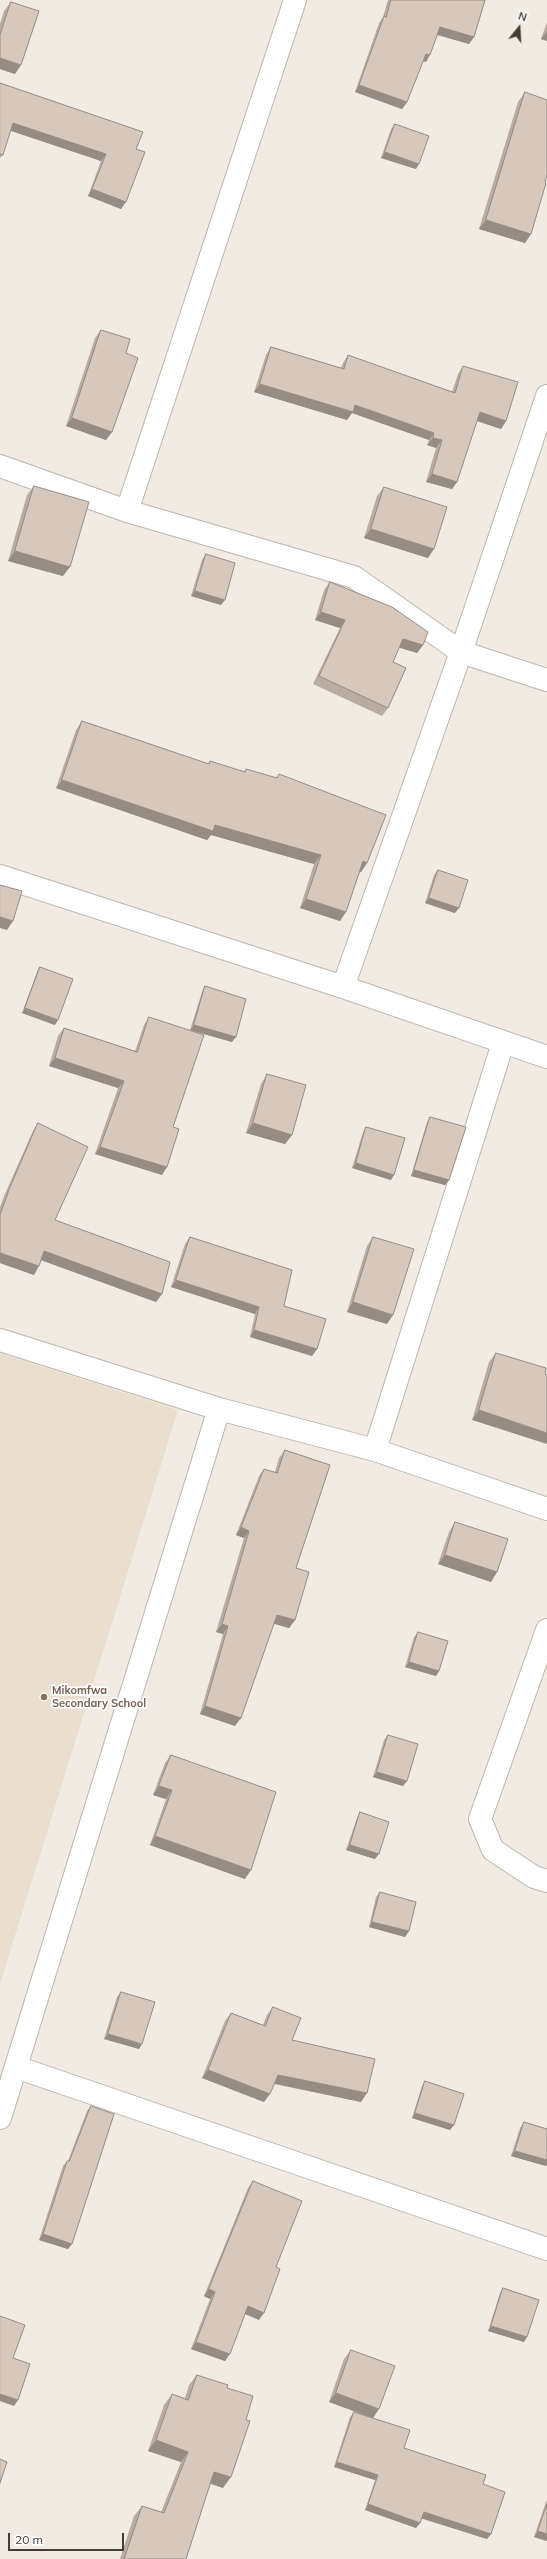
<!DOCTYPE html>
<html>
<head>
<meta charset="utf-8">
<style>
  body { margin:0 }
  #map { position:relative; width:547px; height:2559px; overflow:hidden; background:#f1ebe4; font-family:Mulish,sans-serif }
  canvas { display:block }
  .north { position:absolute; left:499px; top:8px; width:40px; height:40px; -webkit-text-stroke:3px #fff; paint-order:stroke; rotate:18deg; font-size:11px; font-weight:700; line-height:16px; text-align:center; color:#433b34 }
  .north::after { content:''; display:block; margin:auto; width:14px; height:18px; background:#433b34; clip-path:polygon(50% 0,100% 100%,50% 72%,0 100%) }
  .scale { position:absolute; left:8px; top:2533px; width:116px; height:18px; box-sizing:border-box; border:2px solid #433b34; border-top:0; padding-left:5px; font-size:12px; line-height:14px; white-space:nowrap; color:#433b34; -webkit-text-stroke:3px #fff; paint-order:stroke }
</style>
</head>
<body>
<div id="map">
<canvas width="547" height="2559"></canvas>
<div class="north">N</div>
<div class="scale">20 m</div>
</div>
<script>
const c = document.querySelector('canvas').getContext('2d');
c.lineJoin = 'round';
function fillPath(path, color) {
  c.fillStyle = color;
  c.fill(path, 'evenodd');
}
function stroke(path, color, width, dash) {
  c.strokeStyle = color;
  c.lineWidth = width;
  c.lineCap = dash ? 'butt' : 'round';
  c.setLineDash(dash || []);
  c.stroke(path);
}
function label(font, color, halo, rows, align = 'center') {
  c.font = font + ' Mulish,sans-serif';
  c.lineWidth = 3.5;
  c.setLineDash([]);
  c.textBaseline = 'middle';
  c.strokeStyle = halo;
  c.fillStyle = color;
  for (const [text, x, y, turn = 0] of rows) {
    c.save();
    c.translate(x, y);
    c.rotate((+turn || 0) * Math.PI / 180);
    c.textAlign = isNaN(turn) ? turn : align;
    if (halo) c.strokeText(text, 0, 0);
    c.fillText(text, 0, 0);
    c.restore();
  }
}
fillPath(new Path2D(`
  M0,1353L178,1410L0,1984Z`), '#eadece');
const minor = new Path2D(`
  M0,466L127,511L354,577L461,652L547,680
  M127,511L295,0
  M0,876L343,987L547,1057
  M343,987L461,652L547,396
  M0,1340L219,1409L375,1450L547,1509
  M375,1450L503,1043
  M547,1630L480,1819L493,1850L534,1877L547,1881
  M16,2067L547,2249
  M0,2118L219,1409`);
stroke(minor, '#bfb5aa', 24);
stroke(minor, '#fff', 22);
fillPath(new Path2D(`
  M388,0H485L474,37L469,44L437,35L426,62L423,61L407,102L402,109L355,92L379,23L383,17Z
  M11,2L15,74L0,69V24L4,11Z
  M547,22V41L541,39Z
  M0,83L136,149L121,209L88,196L101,161L10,130L3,155L0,158Z
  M525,92L545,182L531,234L525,243L479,229L518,102Z
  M395,124L416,169L381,158L391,129Z
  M101,330L126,353L112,432L106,440L66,426L95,338Z
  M271,347L341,368L343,363L348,355L452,392L458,374L463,366L506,421L501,429L477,421L457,482L452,489L426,482L436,448L427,445L429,440L352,413L347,420L254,392L266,355Z
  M34,486L63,576L8,561L27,495Z
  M384,487L428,558L364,538L377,496Z
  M206,554L221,605L191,596L202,560Z
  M330,582L423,645L417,653L399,647L393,662L388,708L382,716L313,684L340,628L315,620L324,590Z
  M82,721L208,764L210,761L244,772L246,769L276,778L279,774L367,863L361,872H360L340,921L300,908L314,864L211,835L207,840L56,788L76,730Z
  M438,870L455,913L425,903L434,875Z
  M40,967L55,1025L22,1013L37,972Z
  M205,986L232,1042L190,1030L202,992Z
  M149,1017L173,1127L162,1175L95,1154L118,1088L49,1066L58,1036L64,1028L135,1051L144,1025Z
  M267,1074L292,1135L285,1144L246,1133L261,1084Z
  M430,1117L449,1180L445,1185L411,1176L427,1122Z
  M38,1123L55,1220L162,1294L156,1302L41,1260L34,1275L0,1263V1207L4,1196L33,1131Z
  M366,1127L391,1180L352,1168L363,1132Z
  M190,1237L284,1306L317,1349L312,1356L250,1337L255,1314L171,1287L185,1244Z
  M373,1237L387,1324L347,1312L367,1246Z
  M496,1353L545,1374L472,1420L489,1362Z
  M285,1450L296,1568L295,1620L289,1628L274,1623L235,1726L200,1714L223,1634L216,1632L244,1538L236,1535L259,1476L264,1469L275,1472L279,1458Z
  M455,1522L497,1572L491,1582L438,1564L449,1532Z
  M418,1632L439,1671L436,1676L405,1667L414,1637Z
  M388,1735L403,1786L373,1777L384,1740Z
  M171,1755L245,1879L150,1845L166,1799L153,1795L165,1763Z
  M360,1812L375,1859L346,1850L357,1818Z
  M380,1892L405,1937L369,1927L376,1897Z
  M121,1992L139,2049L104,2039L117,1997Z
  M273,2007L292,2040L361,2102L274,2084L264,2102L202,2078L225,2021L231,2013L263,2025L267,2015Z
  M425,2081L450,2130L412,2118L422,2086Z
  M91,2106L68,2249L39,2240L63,2166L67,2161H68L87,2111Z
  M524,2122L547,2129V2165L546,2166L511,2156L520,2128Z
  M253,2181L276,2267L259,2320L245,2314L225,2361L191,2349L210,2299L204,2296L248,2188Z
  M503,2288L524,2342L488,2331L500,2293Z
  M351,2350L373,2418L404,2448L483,2484L491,2534L487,2539L422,2518L420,2523L416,2528L365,2510L375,2480L334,2467L350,2417L354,2412L367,2416L329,2402L344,2359Z
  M197,2375L227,2388L223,2488L210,2484L186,2559H120L134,2516L142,2506L161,2512L181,2462L148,2451L164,2405L172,2394L185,2398L189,2385Z
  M547,2500V2541L534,2537L546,2502Z`), '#b8aca3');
fillPath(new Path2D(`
  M440,27L474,37L469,44L435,34Z
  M547,31V41L541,39Z
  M426,54L430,55L426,62L421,60Z
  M0,58L21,65L15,74L0,69Z
  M359,85L407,102L402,109L355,92Z
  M13,123L106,154L101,161L8,130Z
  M385,152L419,164L416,169L381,158Z
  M92,189L126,202L121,209L88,196Z
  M486,220L531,234L525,243L479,229Z
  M260,384L355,405L434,433L429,440L352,413L347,420L254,392Z
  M480,412L506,421L501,429L474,420Z
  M72,418L112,432L106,440L66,426Z
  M433,438L442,440L436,448L427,445Z
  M432,474L457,482L452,489L426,482Z
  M371,529L434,549L428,558L364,538Z
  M15,551L70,567L63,576L8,561Z
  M195,591L225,600L221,605L191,596Z
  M321,612L345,620L340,628L315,620Z
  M403,639L423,645L417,653L397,647Z
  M62,780L321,855L314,864L211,835L207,840L56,788Z
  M363,861L367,863L361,872L357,870Z
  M429,898L459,908L455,913L425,903Z
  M306,899L346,912L340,921L300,908Z
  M0,917L13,921L7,930L0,928Z
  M25,1008L58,1020L55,1025L22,1013Z
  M194,1025L236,1037L232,1042L190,1030Z
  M55,1058L124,1081L118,1088L49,1066Z
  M253,1123L292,1135L285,1144L246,1133Z
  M100,1147L167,1167L162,1175L95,1154Z
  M356,1163L394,1175L391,1180L352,1168Z
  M414,1170L449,1180L445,1185L411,1176Z
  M44,1251L162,1294L156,1302L38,1259Z
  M0,1253L39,1266L34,1275L0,1263Z
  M176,1280L259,1307L255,1314L171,1287Z
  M353,1302L393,1315L387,1324L347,1312Z
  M254,1330L317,1349L312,1356L250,1337Z
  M479,1410L547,1433V1444L472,1420Z
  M241,1527L249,1531L244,1538L236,1535Z
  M445,1555L497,1572L491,1582L438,1564Z
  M277,1615L295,1620L289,1628L271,1623Z
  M222,1624L228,1626L223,1634L216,1632Z
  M409,1662L439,1671L436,1676L405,1667Z
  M205,1706L241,1718L235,1726L200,1714Z
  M377,1772L407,1781L403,1786L373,1777Z
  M159,1786L172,1790L166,1799L153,1795Z
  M155,1836L251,1870L245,1879L150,1845Z
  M350,1845L379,1854L375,1859L346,1850Z
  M372,1922L409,1931L405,1937L369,1927Z
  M108,2034L142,2044L139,2049L104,2039Z
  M208,2070L270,2094L264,2102L202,2078Z
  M278,2075L367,2093L361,2102L272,2083Z
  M415,2113L454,2125L450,2130L412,2118Z
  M515,2151L547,2160V2165L546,2166L511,2156Z
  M43,2234L72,2244L68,2249L39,2240Z
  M209,2289L215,2292L210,2299L204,2296Z
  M248,2306L264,2313L259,2320L243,2313Z
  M491,2326L527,2337L524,2342L488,2331Z
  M196,2342L230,2354L225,2361L191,2349Z
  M336,2393L379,2409L373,2418L329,2402Z
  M0,2394L18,2400L14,2406L0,2401Z
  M156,2440L188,2452L181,2462L148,2451Z
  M337,2462L378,2475L375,2480L334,2467Z
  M214,2472L231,2477L223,2488L207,2482Z
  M368,2504L420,2523L416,2528L365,2510Z
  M424,2512L491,2534L487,2539L420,2518Z
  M538,2531L547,2534V2541L534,2537Z`), '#968c84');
const building = new Path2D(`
  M391,0H485L474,37L440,27L430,55L426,54L407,102L359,85L384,16L386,17Z
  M11,2L39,11L21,65L0,58V35Z
  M0,83L143,132L136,149L145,152L126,202L92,189L106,154L13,123L3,155L0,154Z
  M525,92L547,100V175L545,182L546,183L531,234L486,220Z
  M395,124L429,136L419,164L385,152Z
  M101,330L130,339L126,353L138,358L112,432L72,418Z
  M271,347L344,369L348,355L455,393L463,366L518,382L506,421L480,412L457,482L432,474L442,440L433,438L434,433L355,405L353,412L260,384Z
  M34,486L89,502L70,567L15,551Z
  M384,487L447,507L434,549L371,529Z
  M206,554L235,563L225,600L195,591Z
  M330,582L392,607L428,632L423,645L403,639L393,662L406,668L388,708L319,676L345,620L321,612Z
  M82,721L209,764L210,761L245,772L246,769L277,778L279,774L386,815L367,863L363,861L346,912L306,899L321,855L215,825L213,831L62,780Z
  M438,870L468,880L459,908L429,898Z
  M0,885L22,891L13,921L0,917Z
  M40,967L73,979L58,1020L25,1008Z
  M205,986L246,999L236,1037L194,1025Z
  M149,1017L204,1035L173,1127L179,1129L167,1167L100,1147L124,1081L55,1058L64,1028L137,1052Z
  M267,1074L306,1085L292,1135L253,1123Z
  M430,1117L466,1127L449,1180L414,1170Z
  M38,1123L88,1147L55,1220L170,1262L162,1294L44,1251L39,1266L0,1253V1215L10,1187Z
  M366,1127L405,1138L394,1175L356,1163Z
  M190,1237L292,1270L284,1306L326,1319L317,1349L254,1330L259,1307L176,1280Z
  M373,1237L414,1249L393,1315L353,1302Z
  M496,1353L546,1368L545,1374L547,1375V1433L479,1410Z
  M285,1450L330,1465L296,1568L309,1572L295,1620L277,1615L241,1718L205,1706L228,1626L222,1624L249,1531L241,1527L264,1469L277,1473Z
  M455,1522L508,1539L497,1572L445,1555Z
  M418,1632L448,1641L439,1671L409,1662Z
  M388,1735L418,1744L407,1781L377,1772Z
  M171,1755L276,1792L251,1870L155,1836L172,1790L159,1786Z
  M360,1812L389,1822L379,1854L350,1845Z
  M380,1892L416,1902L409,1931L372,1922Z
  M121,1992L155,2002L142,2044L108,2034Z
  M273,2007L301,2018L292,2040L375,2059L367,2093L278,2075L270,2094L208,2070L231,2013L265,2026Z
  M425,2081L464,2094L454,2125L415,2113Z
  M91,2106L114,2114L72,2244L43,2234L67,2161H69Z
  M524,2122L547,2129V2160L515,2151Z
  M253,2181L302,2201L276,2267L280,2269L264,2313L248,2306L230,2354L196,2342L215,2292L209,2289Z
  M503,2288L539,2300L527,2337L491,2326Z
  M0,2316L25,2325L13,2358L30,2364L18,2400L0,2394Z
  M351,2350L395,2366L379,2409L336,2393Z
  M197,2375L228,2385L227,2388L253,2396L246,2420L250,2421L231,2477L214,2472L186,2559H124L142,2506L164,2513L188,2452L156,2440L172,2394L188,2400Z
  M354,2412L410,2430L404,2448L486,2475L483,2484L505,2492L491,2534L424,2512L420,2523L368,2504L378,2475L337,2462Z
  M0,2459L7,2462L0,2483Z
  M547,2504V2534L538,2531Z`);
fillPath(building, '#d6c8bd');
stroke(building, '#968c84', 1);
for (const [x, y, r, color] of [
  [44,1697,4,"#8d6e63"]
]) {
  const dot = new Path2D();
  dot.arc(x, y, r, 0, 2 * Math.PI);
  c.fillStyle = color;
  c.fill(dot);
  stroke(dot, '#fff', 1.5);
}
label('bold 11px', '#785e54', '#fff', [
  ["Mikomfwa",52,1691],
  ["Secondary School",52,1704]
], 'left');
</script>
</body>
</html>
